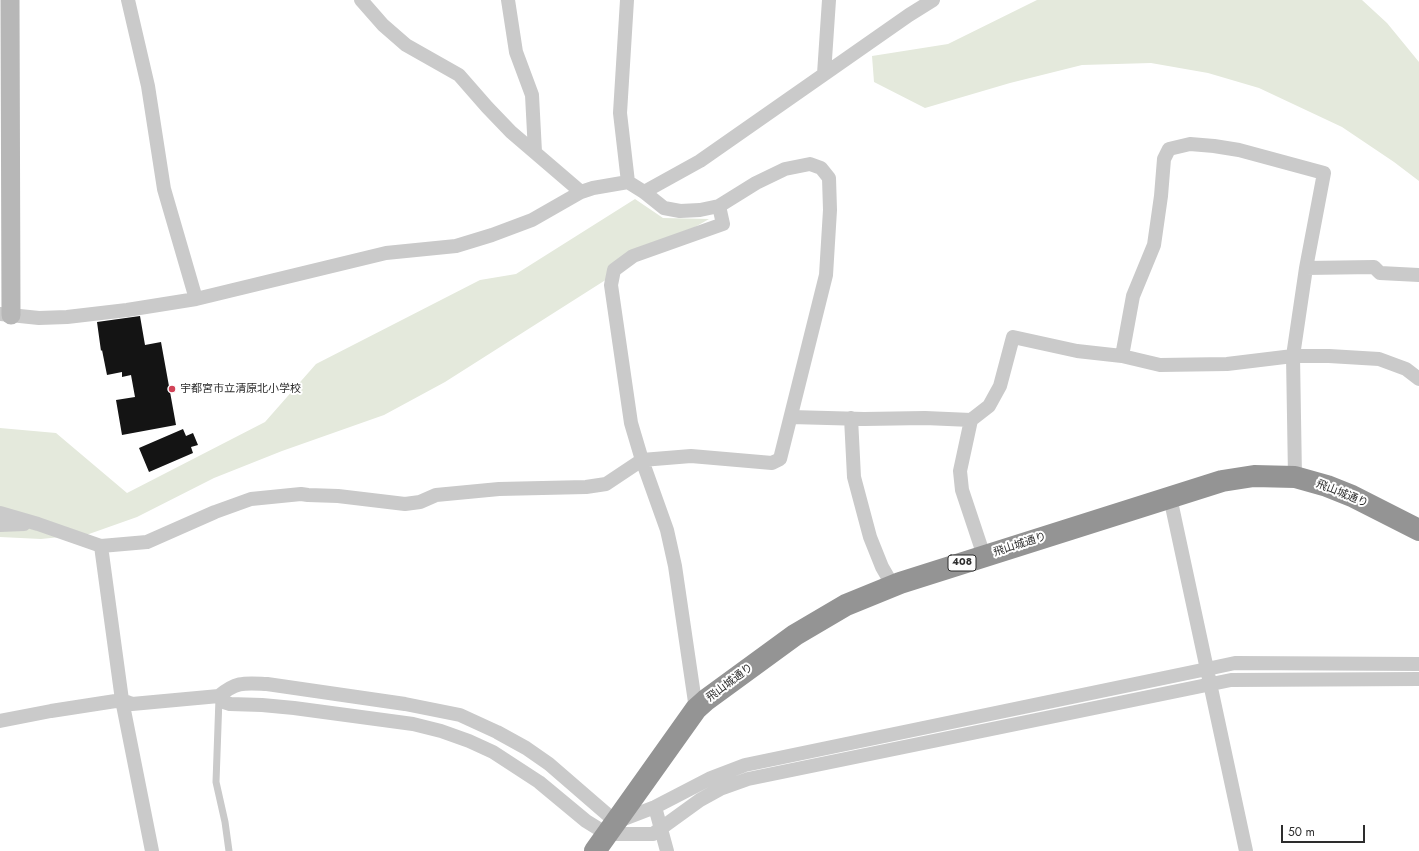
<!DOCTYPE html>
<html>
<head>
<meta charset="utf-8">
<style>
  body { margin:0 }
  #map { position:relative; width:1419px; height:851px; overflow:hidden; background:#fff; font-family:Jost,sans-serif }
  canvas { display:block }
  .scale { position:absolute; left:1281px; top:825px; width:84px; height:18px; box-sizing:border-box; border:2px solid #2d2d2d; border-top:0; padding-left:5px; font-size:12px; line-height:14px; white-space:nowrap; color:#2d2d2d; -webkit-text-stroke:3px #fff; paint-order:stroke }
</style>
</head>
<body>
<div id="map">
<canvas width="1419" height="851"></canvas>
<div class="scale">50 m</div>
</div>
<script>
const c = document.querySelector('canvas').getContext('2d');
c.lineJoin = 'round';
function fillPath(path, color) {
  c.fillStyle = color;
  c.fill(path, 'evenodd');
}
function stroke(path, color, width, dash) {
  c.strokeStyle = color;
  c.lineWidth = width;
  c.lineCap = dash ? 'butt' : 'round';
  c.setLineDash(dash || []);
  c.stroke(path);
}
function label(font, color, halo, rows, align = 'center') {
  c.font = font + ' Jost,"Noto Sans JP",sans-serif';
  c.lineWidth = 4;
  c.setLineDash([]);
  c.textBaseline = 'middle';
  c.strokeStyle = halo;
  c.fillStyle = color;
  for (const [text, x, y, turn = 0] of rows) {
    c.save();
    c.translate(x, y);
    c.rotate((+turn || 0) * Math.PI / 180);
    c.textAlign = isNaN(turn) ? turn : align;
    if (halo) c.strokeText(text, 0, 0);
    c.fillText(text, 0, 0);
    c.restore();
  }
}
fillPath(new Path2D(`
  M1037,0H1362L1387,23L1419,62V181L1394,162L1342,127L1259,88L1208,73L1151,63L1082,65L1010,83L925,108L874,82L872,56L948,44Z
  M635,199L663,218L709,219L626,267L445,382L384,415L282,451L214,478L137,517L89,534L41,539L0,537V428L56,433L127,493L265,422L316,364L480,280L516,274Z`), '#e4e9dc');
fillPath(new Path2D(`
  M140,316L145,345L161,342L176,425L122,435L116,400L135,397L131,375L122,377V372L107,375L102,350L101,351L97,322Z
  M183,429L186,436L193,433L198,445L191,447L193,453L149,472L139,448Z`), '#141414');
stroke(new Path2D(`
  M219,698L216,782L225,822L229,851`), '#cacaca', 7);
stroke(new Path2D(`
  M128,0L148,86L164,189L196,299
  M361,0L383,25L406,45L459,75L487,107L511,132L581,192
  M508,0L516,52L532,95L535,152
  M627,0L620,113L628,182
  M824,74L829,0
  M644,192L700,161L909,15L933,0
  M1306,268L1374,267L1380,273L1419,275
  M0,314L39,318L67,317L127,310L196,299L386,253L456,246L492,235L532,220L581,192L593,188L628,182L644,192L664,208L680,211L700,210L719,206L756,183L785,169L810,164L821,168L829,178L830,210L826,275L780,459L772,463L691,456L642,460L606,484L586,487L499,489L436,495L420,502L405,504L338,496L308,495L301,494L251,499L215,512L147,542L101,546L38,524L0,513
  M1122,356L1133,296L1154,245L1161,196L1164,159L1169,149L1190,144L1214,146L1239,150L1324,173L1306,268L1293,356L1295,477
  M791,417L864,419L925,418L971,420L989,406L1000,386L1013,337L1077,351L1122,356L1160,365L1227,364L1293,356H1329L1379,359L1406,369L1419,379
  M851,418L854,477L870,537L882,567L893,586
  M971,420L960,471L962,490L984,556
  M1170,497L1246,851
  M0,525L24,524
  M101,546L122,700L152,851
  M219,696L224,702L230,704L262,705L294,708L413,724L441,731L469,741L493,752L539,782L586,821L607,834H653L700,800L720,789L748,779L1231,680L1419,679
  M696,709L675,566L667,530L642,460L631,423L611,285L614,270L633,256L723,224L719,206
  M0,721L51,711L122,700L132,704L219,696C237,681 245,683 267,684L405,704L460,715L497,732L526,748L549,764L616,822L655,807L711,778L745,765L1207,669L1235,663L1419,664
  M655,807L667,851`), '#cacaca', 14);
stroke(new Path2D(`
  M10,0L11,315`), '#b7b7b7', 19);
stroke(new Path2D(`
  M595,851L696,709L706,700L795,635L846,605L900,583L1222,481L1254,476L1295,477L1327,486L1352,496L1419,530`), '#949494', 22);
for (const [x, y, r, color] of [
  [172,389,4,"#d14257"]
]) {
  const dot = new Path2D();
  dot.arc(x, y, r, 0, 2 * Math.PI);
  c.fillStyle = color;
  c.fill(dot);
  stroke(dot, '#fff', 1.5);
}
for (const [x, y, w] of [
  [962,563,28]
]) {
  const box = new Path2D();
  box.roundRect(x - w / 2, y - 8, w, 16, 3);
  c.fillStyle = '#fff';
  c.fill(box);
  stroke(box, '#2d2d2d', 1);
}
label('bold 10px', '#2d2d2d', null, [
  ["408",962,563]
]);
label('11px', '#2d2d2d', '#fff', [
  ["宇都宮市立清原北小学校",180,389]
], 'left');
label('11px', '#2d2d2d', '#fff', [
  ["飛山城通り",1342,494,22],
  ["飛山城通り",1020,545,-18],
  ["飛山城通り",730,683,-37]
]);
</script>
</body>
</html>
